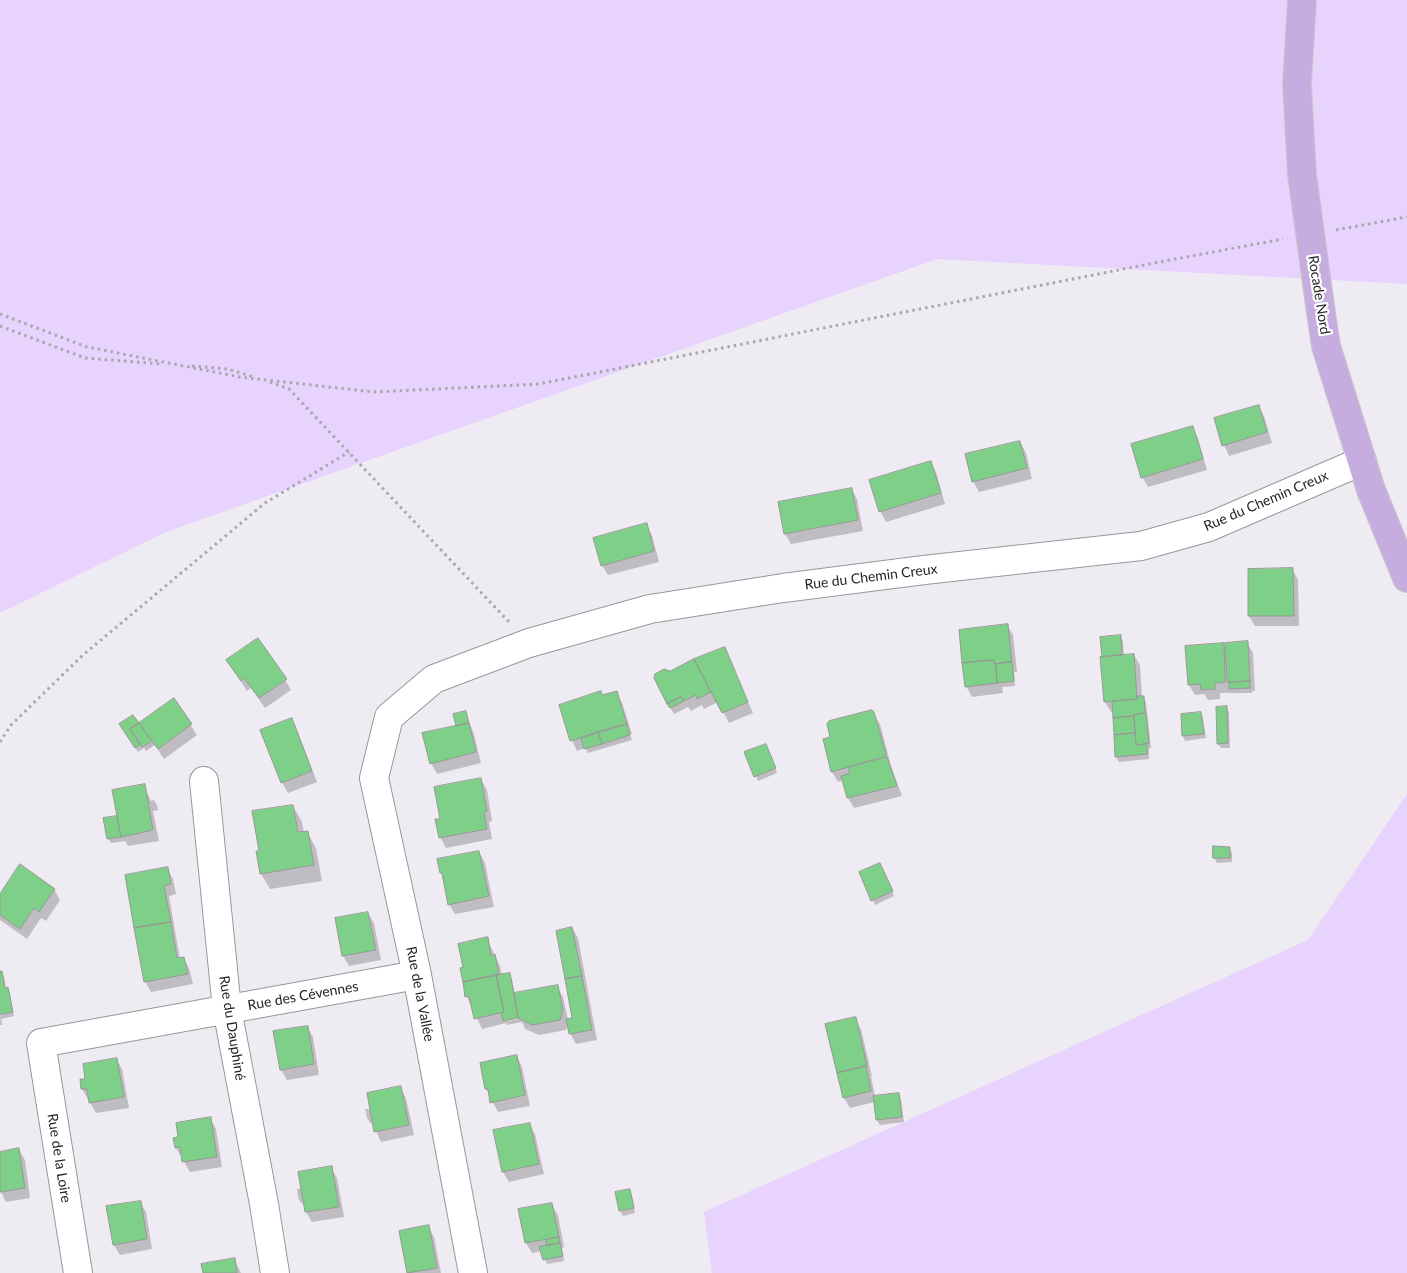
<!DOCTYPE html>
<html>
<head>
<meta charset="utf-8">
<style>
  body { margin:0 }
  canvas { display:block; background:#efebf3 }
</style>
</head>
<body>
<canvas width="1407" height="1273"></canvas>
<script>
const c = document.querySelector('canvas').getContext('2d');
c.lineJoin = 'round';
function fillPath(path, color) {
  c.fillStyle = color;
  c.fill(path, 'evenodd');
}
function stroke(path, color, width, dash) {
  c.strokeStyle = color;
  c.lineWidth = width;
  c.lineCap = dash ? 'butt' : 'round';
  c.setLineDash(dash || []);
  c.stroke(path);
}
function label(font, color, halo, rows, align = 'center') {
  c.font = font + ' Lato,sans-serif';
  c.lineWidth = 4.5;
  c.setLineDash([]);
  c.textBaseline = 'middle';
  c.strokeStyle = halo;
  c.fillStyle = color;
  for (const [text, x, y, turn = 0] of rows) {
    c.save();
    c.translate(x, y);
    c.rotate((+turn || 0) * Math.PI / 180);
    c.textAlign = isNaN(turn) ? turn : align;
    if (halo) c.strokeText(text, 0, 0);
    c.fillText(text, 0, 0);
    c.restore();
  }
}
fillPath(new Path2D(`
  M0,0H1407V284L937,259L166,532L0,613Z
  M1407,794V1273H712L704,1212L1308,940Z`), '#e7d3fd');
fillPath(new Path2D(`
  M1258,406L1264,416L1272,443L1229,456L1224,445Z
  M1192,427L1198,438L1207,470L1148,487L1142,477Z
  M1020,442L1026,453L1032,479L979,492L973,481Z
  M930,462L936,472L945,504L886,522L880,511Z
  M851,489L857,499L863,531L791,544L785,534L779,503Z
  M646,525L652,535L659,562L608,575L602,565Z
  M1293,570L1298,580L1299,626H1255L1249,616Z
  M1007,625L1013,635L1017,672H1014L1015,686L1002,687L1003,693L972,697L966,686Z
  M1120,636L1123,641L1124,656L1134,655L1140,665L1142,697L1146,702L1151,748H1149V759L1119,762L1116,757L1114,712H1111L1105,702Z
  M1247,643L1253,653L1255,691H1252V693H1220V699L1208,700L1204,694L1195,695L1189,685L1223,644L1227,651Z
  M725,649L753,713L729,723L718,702L704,709L702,705L691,711L688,707L674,714L668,704L670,673L695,660Z
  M234,671L285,680L291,690L265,708L251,688L247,691Z
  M601,692L603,696L616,693L622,703L632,734L630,735L632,740L588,753L585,748L577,751L572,740Z
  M174,700L197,735L164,759L155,745L146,751L144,748L138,752L121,725L139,724Z
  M1226,708L1229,712L1230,748H1221L1218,744Z
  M465,712L474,734L481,763L437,774L431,763Z
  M873,713L880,724L891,766L902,796L854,808L848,798L844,780L838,782L832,772L824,740L831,737Z
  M1201,713L1203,718L1206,738L1185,741L1183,736L1182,715Z
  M291,720L297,730L317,782L288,793L282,782Z
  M768,750L777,773L758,781L756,776Z
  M481,779L487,790L492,821L489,822L492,839L446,848L440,837L442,820Z
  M144,786L151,801L154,800L157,805L158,810L153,811L159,841L128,846L125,841L111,843L108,838L116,817Z
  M293,806L302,822L304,833L307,832L316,848L322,881L270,889L261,874V852Z
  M1229,848L1232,853V862L1217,863L1214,858Z
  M479,852L485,863L494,907L455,914L449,904L441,873Z
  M167,868L173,879L176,894L169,896L180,959L183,958L189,968L193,984L151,992L145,981Z
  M883,869L894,896L875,905L861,873Z
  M54,889L60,900L46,921L41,918L27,939L0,920V896Z
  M368,913L374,923L381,960L349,966L343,956Z
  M572,928L578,938L597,1040L576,1044L570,1033L568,1022L566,1030L539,1035L525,1029L522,1022L507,1025L506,1023L482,1029L467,997L487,939L500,966L502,976L509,974L512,979L515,995L557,987L563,997L568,1020L573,1018ZM524,1016V1018L508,1021V1019Z
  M1,972L4,977L6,989H8L10,994L14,1016L1,1019L2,1025H0Z
  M855,1019L861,1029L872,1076H871L875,1097L899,1094L901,1099L904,1122L880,1125L877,1120L875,1102L850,1108L844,1098Z
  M307,1027L313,1037L319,1075L287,1080L281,1070Z
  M517,1057L522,1067L530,1106L498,1112L486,1089Z
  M116,1059L122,1069L129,1108L96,1113L82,1089L81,1080H86Z
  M400,1088L406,1098L414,1135L381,1142L376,1131L374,1122L370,1123L367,1118L365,1109H369L372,1113Z
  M210,1119L216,1129L222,1167L190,1172L176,1148Z
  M529,1124L535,1134L544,1174L509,1182L503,1172Z
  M19,1150L25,1160L30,1198L6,1202L0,1190V1153Z
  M331,1168L337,1178L344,1217L312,1222L306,1212L304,1202L301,1203L298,1198L297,1189L302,1188Z
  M629,1190L632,1195L635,1213L623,1216L620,1211L617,1193Z
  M140,1202L146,1212L152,1249L120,1255L114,1245Z
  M552,1205L558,1215L564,1247L562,1248L564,1261L547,1264L542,1251L532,1253L526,1243L520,1210Z
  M428,1227L434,1237L441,1273H408L400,1232Z
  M234,1259L241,1273H204Z`), '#0003');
const building = new Path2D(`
  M1259,405L1267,432L1222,446L1214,418Z
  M1193,426L1203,459L1141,478L1131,444Z
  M1020,441L1027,468L972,482L965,454Z
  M931,461L941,493L879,512L869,480Z
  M852,488L858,520L784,534L778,502Z
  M647,523L654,551L601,566L593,538Z
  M1293,568L1294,616H1248V569Z
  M1008,624L1012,662L994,664V660L962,663L959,630Z
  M1121,635L1122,655L1102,657L1100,637Z
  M258,638L287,679L259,698L244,678L241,681L226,660Z
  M1248,641L1250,681L1227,682L1225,643Z
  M1224,643L1225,682L1215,683V689L1201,690L1200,684L1188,685L1185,646Z
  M725,647L748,702L722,713L694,659Z
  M1134,654L1137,699L1104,702L1100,657Z
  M694,659L711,692L697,699L696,695L684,701L681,697L667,704L654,678L655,674L664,669L670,671Z
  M994,660V664H996L997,683L965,687L962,663Z
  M1012,662L1014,681L997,683L996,664Z
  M1250,681V688L1229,689V683Z
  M601,691L602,695L617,691L627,724L570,741L559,705Z
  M1137,696H1144L1145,713L1134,715V716L1113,718L1112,701L1137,699Z
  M681,697L684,701L670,708L667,704Z
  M174,698L192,724L158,749L139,723Z
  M1227,706L1228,743L1217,744L1216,707Z
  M872,710L874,712L886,754L885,757L831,772L823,739L830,737L827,724L829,721Z
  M466,711L469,723L456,726L453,714Z
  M1201,712L1204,734L1182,736L1181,714Z
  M1146,713L1149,743L1136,745L1134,715Z
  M133,715L139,723L130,729L141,744L135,748L119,724Z
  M1134,716L1135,733L1114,735L1113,718Z
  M292,718L312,771L281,783L260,730Z
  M139,723L152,741L142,747L130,729Z
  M469,723L476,752L430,764L422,733Z
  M627,724L630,735L602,744L598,732Z
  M598,732L602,744L584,749L581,738Z
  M1135,733L1136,745L1147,744V754L1115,757L1114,735Z
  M766,744L776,768L754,777L744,752Z
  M885,757H887L897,786L847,798L841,776L850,773L848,767Z
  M481,778L487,811L484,812L487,829L439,838L435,819H440L434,787Z
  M145,784L153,830L121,837L112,790Z
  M293,805L298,832L308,831L314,865L260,874L256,851H259L252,811Z
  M117,816L121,837L107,839L103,818Z
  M1213,846L1230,847V858H1213Z
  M479,851L489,896L448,905L442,873H440L437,859Z
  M880,863L893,891L871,901L859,872Z
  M20,864L55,889L39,912L34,908L20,929L0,915V894Z
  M168,867L171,884L164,886L171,922L134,928L125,875Z
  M368,912L376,950L342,956L335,918Z
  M171,922L177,958L184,957L188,974L144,982L134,928Z
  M572,927L582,976L565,979L556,931Z
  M488,937L491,956L495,954L499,975L463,982L460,968L463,967L458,944Z
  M0,971H2L5,988L8,987L13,1012L0,1014Z
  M510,973L518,1018L503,1021L501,1013L504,1012L496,975Z
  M496,975L504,1012L474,1019L469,996L465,997L463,982Z
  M582,976L592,1030L569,1034L566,1019L572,1018L565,979Z
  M558,985L563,1010L560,1020L532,1025L518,1018L514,993Z
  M856,1017L867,1066L837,1073L825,1024Z
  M308,1026L314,1064L280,1070L273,1031Z
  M517,1055L525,1095L490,1103L488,1089H485L480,1063Z
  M117,1058L124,1097L89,1103L87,1089H81L80,1079H85L83,1064Z
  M866,1066L871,1091L843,1098L837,1073Z
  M401,1086L409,1125L374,1132L367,1093Z
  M899,1093L902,1117L876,1120L873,1096Z
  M211,1117L217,1157L182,1162L180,1147L175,1148L173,1138L178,1137L176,1123Z
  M530,1123L539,1164L502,1172L493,1130Z
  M19,1148L25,1188L0,1192V1152Z
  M332,1166L339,1207L305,1212L298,1172Z
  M630,1189L634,1208L619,1211L615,1192Z
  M141,1201L147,1239L113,1245L106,1206Z
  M552,1203L559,1237L525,1243L518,1209Z
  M429,1225L437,1268L407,1273L399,1231Z
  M559,1237L560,1243L546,1246V1240Z
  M560,1243L563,1256L543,1260L539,1247Z
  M235,1258L237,1273H203L201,1264Z`);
fillPath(building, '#7ed088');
stroke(building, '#959a95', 1);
const minor = new Path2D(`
  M204,781L227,1009L264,1204L275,1273
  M78,1273L41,1043L417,975
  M473,1273L417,975L374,778L389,717L434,679L529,643L650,609L783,588L924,570L1141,546L1209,527L1362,461`);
const major = new Path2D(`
  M1297,84L1302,0
  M1321,313L1326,346L1371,490L1407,578`);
stroke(minor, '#99969c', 30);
stroke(major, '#cacacb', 30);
stroke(new Path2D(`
  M1336,230L1407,217
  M0,314L87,347L240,377L374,392L539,384L1154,263L1283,239
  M0,326L85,358L163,364
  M192,366L228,369L254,377
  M270,382L289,389L509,622
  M0,742L11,725L83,655L265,503L349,452`), '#a9a6ac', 3, [2.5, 4]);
stroke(minor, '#fff', 28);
stroke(major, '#c7addf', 28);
const majorBridge = new Path2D(`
  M1297,84L1302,175L1321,313`);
stroke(majorBridge, '#cacacb', 30, []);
stroke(majorBridge, '#c7addf', 28);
label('14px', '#242325', '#fff', [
  ["Rocade Nord",1319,295,81],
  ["Rue du Chemin Creux",1266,501,-23],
  ["Rue du Chemin Creux",871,577,-7],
  ["Rue de la Vallée",420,994,79],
  ["Rue des Cévennes",303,996,-10],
  ["Rue du Dauphiné",232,1028,81],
  ["Rue de la Loire",59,1158,81]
]);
</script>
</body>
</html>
